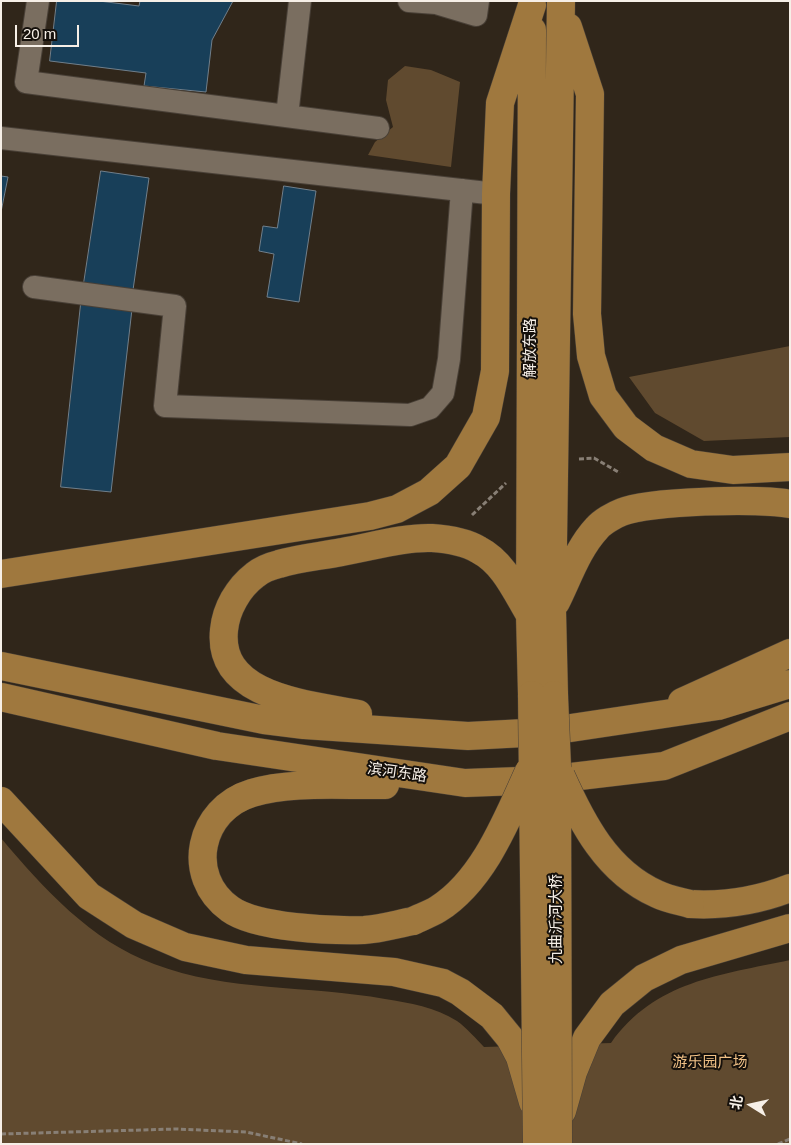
<!DOCTYPE html>
<html>
<head>
<meta charset="utf-8">
<style>
  body { margin:0 }
  #map { position:relative; width:791px; height:1145px; overflow:hidden; background:#30261a; font-family:Arial,"Noto Sans SC",sans-serif }
  canvas { display:block }
  .frame { position:absolute; inset:0; border:2px solid #f6efe7; pointer-events:none }
  .north { position:absolute; left:726px; top:1080px; width:50px; height:50px; -webkit-text-stroke:4px #15100b; paint-order:stroke; rotate:280deg; font-size:14px; font-weight:700; line-height:20px; text-align:center; color:#f6efe7 }
  .north::after { content:''; display:block; margin:auto; width:18px; height:22px; background:#f6efe7; clip-path:polygon(50% 0,100% 100%,50% 72%,0 100%) }
  .scale { position:absolute; left:15px; top:25px; width:64px; height:22px; box-sizing:border-box; border:2px solid #f6efe7; border-top:0; padding-left:6px; font-size:15px; line-height:18px; white-space:nowrap; color:#f6efe7; -webkit-text-stroke:4px #15100b; paint-order:stroke }
</style>
</head>
<body>
<div id="map">
<canvas width="791" height="1145"></canvas>
<div class="frame"></div>
<div class="north">北</div>
<div class="scale">20 m</div>
</div>
<script>
const c = document.querySelector('canvas').getContext('2d');
c.lineJoin = 'round';
function fillPath(path, color) {
  c.fillStyle = color;
  c.fill(path, 'evenodd');
}
function stroke(path, color, width, dash) {
  c.strokeStyle = color;
  c.lineWidth = width;
  c.lineCap = dash ? 'butt' : 'round';
  c.setLineDash(dash || []);
  c.stroke(path);
}
function label(font, color, halo, rows, align = 'center') {
  c.font = font + ' Arial,"Noto Sans SC",sans-serif';
  c.lineWidth = 4;
  c.setLineDash([]);
  c.textBaseline = 'middle';
  c.strokeStyle = halo;
  c.fillStyle = color;
  for (const [text, x, y, turn = 0] of rows) {
    c.save();
    c.translate(x, y);
    c.rotate((+turn || 0) * Math.PI / 180);
    c.textAlign = isNaN(turn) ? turn : align;
    if (halo) c.strokeText(text, 0, 0);
    c.fillText(text, 0, 0);
    c.restore();
  }
}
fillPath(new Path2D(`
  M405,66L431,70L460,82L451,167L368,155L375,142L393,127L386,100L388,80Z
  M790,346V437L704,441L655,413L629,377Z
  M1,838C43,888 91,941 154,964C227,992 309,985 385,999C410,1003 435,1007 457,1021C467,1028 476,1039 484,1047L611,1043C655,981 720,975 790,960V1144H1Z`), '#604a2f');
const building = new Path2D(`
  M57,1H99L139,6L140,1H233L212,40L206,92L144,86L146,73L50,61Z
  M101,171L149,178L133,290L84,283Z
  M1,176L8,177L1,212Z
  M284,186L316,191L299,302L267,297L274,254L259,251L263,226L277,228Z
  M81,304L132,309L111,492L61,487Z`);
fillPath(building, '#183f59');
stroke(building, '#707f8b', 1);
const minor = new Path2D(`
  M38,1L26,82L378,128
  M409,1L436,3L476,15L478,1
  M287,116L300,1
  M1,138L496,194
  M34,287L175,306L165,406L410,415L430,408L443,393L449,359L462,190`);
const major = new Path2D(`
  M568,27L590,94L587,314L591,356L603,396L626,427L654,448L691,464L733,470L790,467
  M1,574L370,516L397,509L429,492L458,466L486,417L495,371L496,194L500,103L532,5
  M556,602C568,578 578,548 597,528C602,522 614,515 622,512C647,501 762,498 790,504
  M1,666L264,720L304,725L468,736L544,732L718,706L790,684
  M532,695L530,615L532,30
  M554,695L552,610L561,1
  M1,697L217,746L465,783L546,780L664,766L790,716
  M682,702L790,653
  M358,714C309,704 217,698 224,630C226,609 238,588 255,575C261,570 271,566 279,564C299,558 322,556 342,552C371,547 403,537 432,538C447,539 466,542 479,550C504,563 516,592 530,615
  M385,785C343,786 291,781 252,793C199,809 184,876 230,909C256,928 332,931 364,930C380,929 397,924 413,921
  M1,801L89,896L134,925L185,947L246,960L394,972L443,983L460,992L492,1016L510,1038L520,1057L533,1102
  M690,904C726,906 757,901 790,888
  M562,1111L573,1072L587,1038L612,1004L644,978L681,960L790,928`);
stroke(minor, '#494037', 24);
stroke(major, '#494037', 29);
stroke(new Path2D(`
  M579,459L594,458L620,473
  M472,515L506,483
  M1,1134L176,1129L246,1132L302,1144
  M778,1144L790,1139`), '#887f75', 3, [5, 2.5]);
stroke(minor, '#7a6e60', 22);
stroke(major, '#9f783e', 28);
const majorBridge = new Path2D(`
  M532,695L537,1144
  M554,695L557,766L558,1144
  M561,776C582,823 607,872 657,894C667,899 679,901 690,904
  M413,921C421,917 430,914 438,909C484,880 507,819 529,771`);
stroke(majorBridge, '#494037', 29, []);
stroke(majorBridge, '#9f783e', 28);
label('15px', '#f6efe7', '#15100b', [
  ["解放东路",531,348,-90],
  ["滨河东路",397,773,8],
  ["九曲沂河大桥",557,919,-90]
]);
label('15px', '#f1c186', '#15100b', [
  ["游乐园广场",710,1063]
]);
</script>
</body>
</html>
